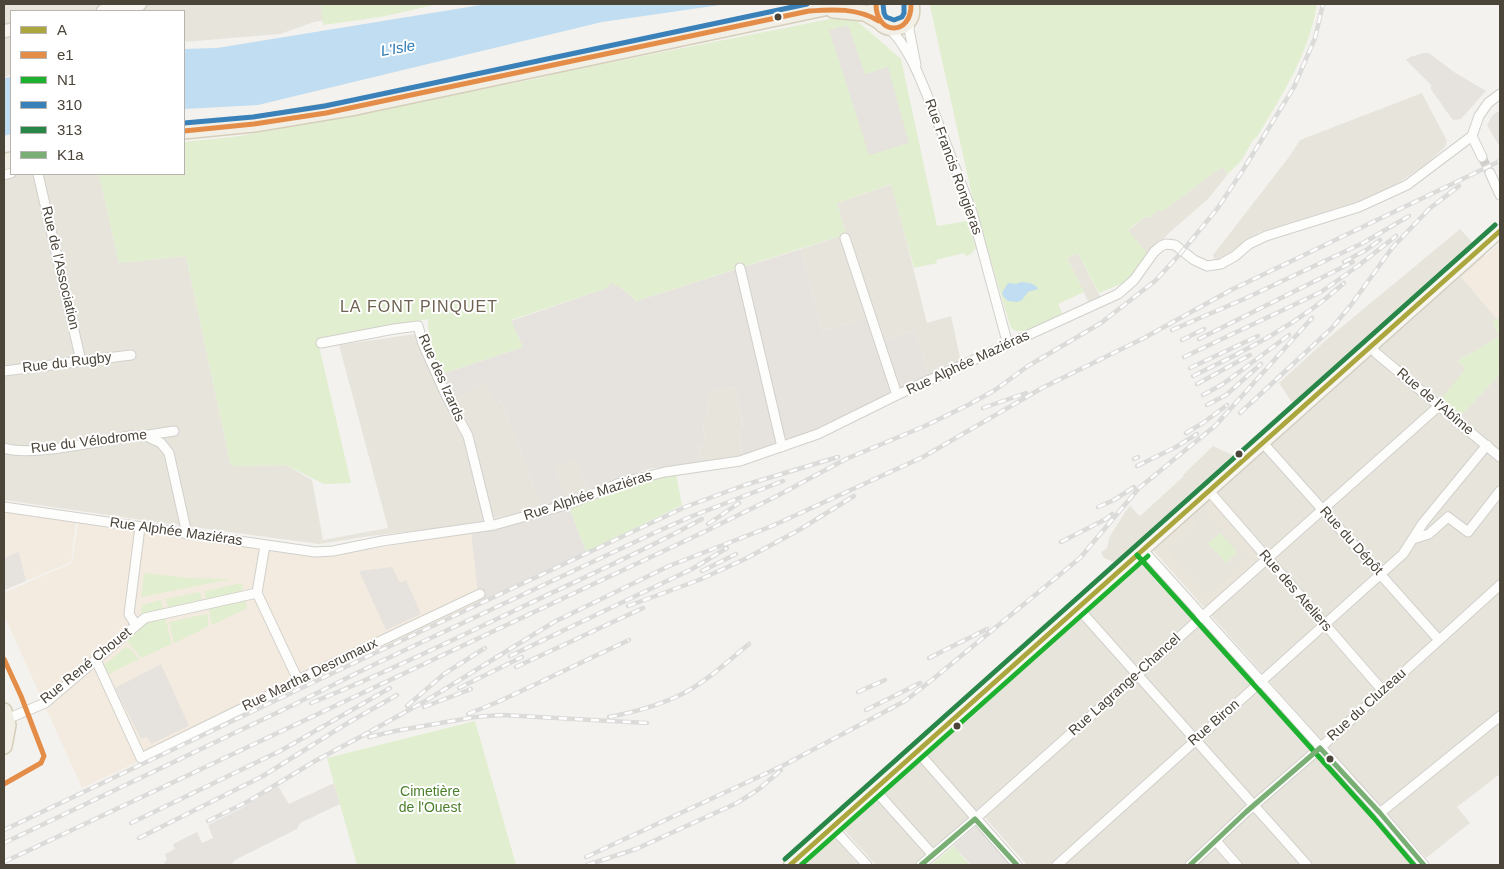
<!DOCTYPE html>
<html>
<head>
<meta charset="utf-8">
<style>
  body { margin:0 }
  #map { position:relative; width:1504px; height:869px; overflow:hidden; background:#f4f2ee; font-family:Helvetica,sans-serif }
  canvas { display:block }
  .frame { position:absolute; inset:0; border:5px solid #4b4439; pointer-events:none }
  .legend { position:absolute; left:10px; top:10px; width:175px; height:165px; box-sizing:border-box; background:#fff; border:1px solid #b7b4b0; margin:0; padding:6px 9px; list-style:none; font-size:15px; color:#4b4439 }
  .legend li { display:flex; align-items:center; gap:10px; height:25px }
  .legend b { width:25px; border:1px solid #b7b4b0 }
</style>
</head>
<body>
<div id="map">
<canvas width="1504" height="869"></canvas>
<div class="frame"></div>
<ul class="legend">
<li><b style="height:6px;background:#aca63e"></b>A</li>
<li><b style="height:6px;background:#e48d49"></b>e1</li>
<li><b style="height:6px;background:#1eb12f"></b>N1</li>
<li><b style="height:6px;background:#3981b8"></b>310</li>
<li><b style="height:6px;background:#278648"></b>313</li>
<li><b style="height:6px;background:#79ae74"></b>K1a</li>
</ul>
</div>
<script>
const c = document.querySelector('canvas').getContext('2d');
c.lineJoin = 'round';
function fillPath(path, color) {
  c.fillStyle = color;
  c.fill(path, 'evenodd');
}
function stroke(path, color, width, dash) {
  c.strokeStyle = color;
  c.lineWidth = width;
  c.lineCap = dash ? 'butt' : 'round';
  c.setLineDash(dash || []);
  c.stroke(path);
}
function label(font, color, halo, rows, align = 'center') {
  c.font = font + ' Helvetica,sans-serif';
  c.lineWidth = 4;
  c.setLineDash([]);
  c.textBaseline = 'middle';
  c.strokeStyle = halo;
  c.fillStyle = color;
  for (const [text, x, y, turn = 0] of rows) {
    c.save();
    c.translate(x, y);
    c.rotate((+turn || 0) * Math.PI / 180);
    c.textAlign = isNaN(turn) ? turn : align;
    if (halo) c.strokeText(text, 0, 0);
    c.fillText(text, 0, 0);
    c.restore();
  }
}
fillPath(new Path2D(`
  M4,4H438L314,22L280,34L184,42V11H11V75L4,77Z
  M1422,93L1447,141L1445,147L1427,163L1397,184L1360,201L1260,232L1247,239L1226,256L1215,262L1213,255L1289,157L1300,140Z
  M11,166V174H99L119,263L186,256L231,466L286,465L312,480L323,540L388,528L339,345L415,334L442,374L454,401L484,382L496,402L501,400L542,508L465,525L370,536L319,544L170,524L4,500V168Z
  M1220,168H1223L1228,174L1208,199L1170,232L1148,255L1128,231L1146,216L1148,218L1158,210L1163,211Z
  M892,184L927,323L951,316L961,362L929,376L915,330L876,343L868,318L822,331L801,249L846,234L837,203Z
  M1460,229L1485,256L1462,277L1497,319L1492,322L1500,336L1458,361L1466,368L1460,416L1500,374V774L1457,807L1470,823L1426,858L1154,551L1139,543L1116,563L1104,558L1101,552L1107,548L1109,538L1125,512L1130,506L1140,516L1184,476L1183,475L1213,446L1235,456L1293,404L1279,383L1326,340Z
  M1078,253L1101,298L1089,303L1067,258Z
  M734,387L744,429L739,430L743,455L700,462L698,459L700,446L705,445L703,422L706,415L709,391Z
  M575,460L589,491L567,499L555,469Z
  M1143,561L1259,690L1414,865H1027L978,810L915,865H876L843,829Z
  M834,837L859,865H803Z`), '#e7e4dc');
fillPath(new Path2D(`
  M1500,243V317L1497,319L1461,277Z
  M4,511L76,521L71,562L4,590Z
  M78,523L313,557H325L491,529L586,552L82,788L4,615V593L72,563Z`), '#f3ebdf');
fillPath(new Path2D(`
  M801,249L822,331L868,318L877,343L915,330L929,376L812,431L743,455L739,430L744,428L734,387L709,391L706,415L703,422L705,445L700,446L698,459L700,462L648,469L589,491L575,460L555,469L567,499L542,508L501,400L496,403L484,382L454,401L442,374L523,347L511,321L607,288L611,282L623,289L636,301Z`), '#e6e2de');
fillPath(new Path2D(`
  M1210,501L1261,559L1205,608L1154,551L1192,517L1198,523L1168,549L1183,568L1208,595L1249,559L1222,531L1224,530L1204,507Z`), '#eae5da');
fillPath(new Path2D(`
  M321,4H438L381,17L323,25Z
  M933,4H1317C1309,54 1282,95 1257,137L1253,140L1241,161L1228,174L1223,168H1220L1163,211L1158,210L1148,218L1146,216L1128,230L1148,255L1129,281H1127L1099,293L1078,253L1067,258L1084,292L1058,304L1063,315L1026,331H1016L1011,328L1009,322L973,200L930,6Z
  M835,18L856,20L901,59L937,226L968,221L976,248L971,254L966,256L964,253L936,260L937,263L914,268L891,184L837,203L846,234L636,301L623,289L611,283L607,288L511,320L523,347L442,374L429,348L428,319L318,342L351,483L324,484L286,465L231,466L186,256L119,263L99,174H184V142L240,136L540,78L562,72Z
  M1500,317V374L1460,416L1441,400L1466,368L1458,361L1500,336L1492,322Z
  M676,474L682,505L586,552L569,507L621,486Z
  M1220,533L1237,552L1226,563L1208,543Z
  M144,573L187,578L231,579L141,597Z
  M242,583L243,592L206,600L205,591Z
  M200,592L202,601L168,609L166,599Z
  M245,599L247,608L212,625L208,607Z
  M161,600L163,610L141,615L142,605Z
  M207,614L209,626L174,643L169,622Z
  M165,617L172,644L141,658L126,640L150,621Z
  M126,647H128L139,659L109,674L104,665Z
  M475,721L516,865H357L327,758Z
  M953,846L970,865H931Z`), '#e1eecf');
fillPath(new Path2D(`
  M848,25L865,74L888,67L909,143L869,155L829,30Z
  M1424,53H1429L1454,72L1486,91L1461,119L1454,120L1452,119L1430,88L1432,86L1406,60L1410,57Z
  M1500,110V143L1498,144L1487,125L1493,115Z
  M617,304L632,356L693,336L669,457H662L663,448L658,447V414L649,379L636,382L614,305Z
  M707,334L682,458L675,457L699,335Z
  M569,507L586,552L479,602L471,532Z
  M19,552L26,581L4,590V558Z
  M392,567L400,583L406,580L421,614L386,630L359,571Z
  M161,664L189,726L151,744L147,737L141,739L115,688Z
  M334,783L340,804L300,823L297,829L235,860L231,865H165L164,862L167,860L165,854L175,849L173,844L197,832L202,843L213,838L208,825L242,808L278,786L289,804Z
  M979,823L1017,865H971L953,846Z`), '#e6e3df');
fillPath(new Path2D(`
  M487,4H727L602,22L258,105L184,109V49L217,48Z
  M11,77V134L4,136V78Z
  M1021,282L1030,283L1036,286L1038,289L1028,292L1022,300L1017,302L1008,301L1003,296L1002,293L1008,283L1016,284Z`), '#c0ddf1');
stroke(new Path2D(`
  M1482,157L1490,173`), '#d2cfca', 9, [9, 4.5]);
const street = new Path2D(`
  M910,19L909,29L916,65
  M888,27C911,49 923,86 935,115C947,147 960,180 972,212L1008,345
  M1472,136L1482,157
  M1490,173L1500,195
  M38,174L81,361
  M4,175L11,173
  M845,238L897,395
  M740,268L782,447
  M321,343L394,329L418,326L423,344L446,395L468,436L490,525
  M1371,346L1376,353L1500,457
  M4,371L131,355
  M148,437L161,443L169,453L187,534
  M1263,443L1439,640
  M4,448C29,457 101,441 130,436H142L174,431
  M1209,491L1383,691
  M4,507L315,552L333,551L382,541L494,525L569,504L620,483L665,472L740,461L818,434L897,395L1118,294L1134,280L1154,252L1161,246L1166,244L1175,245L1194,260L1207,266L1221,264L1235,256L1249,244L1266,236L1359,207L1407,185L1472,136L1479,116L1488,103L1500,94
  M1413,539L1429,534L1448,517L1468,532L1500,491
  M265,545L257,593L298,680
  M1143,550L1380,813L1424,865
  M1078,608L1307,865
  M136,625L129,614L140,527
  M96,660L141,758L290,685L298,680L480,594
  M7,719L45,703L145,618L257,593
  M917,751L1017,865
  M874,789L933,855
  M1380,813L1500,716
  M832,827L867,865
  M1216,841L1237,865
  M921,865L975,819L1440,405
  M1057,865L1403,554L1423,523L1487,445
  M1190,865L1246,812L1320,748L1500,585`);
const secondary = new Path2D(`
  M103,11L140,4
  M4,31L11,30
  M790,865L1500,231`);
const primary = new Path2D(`
  M876,4C870,36 918,35 911,4
  M833,10L865,13L879,21
  M184,131L254,124L356,107L843,4
  M4,162L11,160
  M4,711L8,725L4,746`);
stroke(street, '#d2d0cb', 11);
stroke(secondary, '#d3cfc5', 15);
stroke(primary, '#d6cebb', 18);
stroke(street, '#fdfdfc', 9);
stroke(secondary, '#f7f6f1', 12);
stroke(primary, '#f2efe6', 15);
const rail = new Path2D(`
  M1344,262L1366,250L1380,240
  M1172,330L1244,299L1363,243L1409,216
  M1199,339L1353,262
  M1182,340L1204,329
  M1184,357L1321,292L1358,266L1396,236
  M1190,368L1258,336
  M1193,376C1247,350 1300,323 1344,283
  M1197,384L1250,355
  M1203,395L1223,384L1289,335
  M1207,405L1226,395L1261,364
  M983,408L1026,393
  M1240,413L1332,328L1351,305L1392,248L1409,230L1429,209L1459,186
  M1186,433L1203,423L1227,405
  M1134,459L1138,457
  M1137,466L1176,447L1197,434
  M1098,507L1114,500L1134,487
  M708,524L739,503
  M1061,542L1106,519L1112,514
  M702,571L736,554
  M628,606L699,580L745,559L799,530L854,496
  M510,656L692,569L727,548
  M929,658L987,629
  M516,667L643,608
  M459,688L522,657
  M858,692L885,680
  M311,703C382,675 450,641 518,609C580,579 642,552 702,519
  M407,706L444,674L485,648
  M424,707L471,689
  M866,710L920,683
  M468,714L500,701L629,640
  M609,717C635,712 661,705 684,693C707,681 728,661 749,644
  M371,731L427,700L554,622L669,566L772,526L923,457L1042,388L1144,338L1231,290L1500,161
  M369,737L395,731L475,717L502,715L647,723
  M208,821L249,801L315,761L377,728
  M131,823L282,750L390,688
  M4,830L356,662L685,507L745,485L838,457
  M139,838L263,776L346,724L397,695
  M4,843L289,707L369,667L654,533L690,517L783,481
  M586,857L784,765L905,701L933,679L1080,558L1139,488L1215,426L1312,318
  M4,862L706,531L775,497L846,459L925,426L968,405L995,390L1028,366L1101,323L1155,281L1180,254L1217,209L1243,170L1294,87L1315,38L1323,4
  M587,865L636,849L737,803L759,789L781,770`);
stroke(rail, '#dbdbda', 4.5);
stroke(rail, '#fff', 2.5, [8]);
stroke(new Path2D(`
  M790,865L1500,231`), '#aca63e', 5);
stroke(new Path2D(`
  M876,4C876,36 912,36 911,4
  M184,131L254,124L326,113L809,11C834,9 857,8 879,21
  M4,659L21,696L44,756L41,763L4,784`), '#e48d49', 5);
stroke(new Path2D(`
  M1137,555L1374,818L1414,865
  M801,865L1148,556`), '#1eb12f', 5);
stroke(new Path2D(`
  M883,4L884,13L886,17L894,20L902,17L904,13V4
  M184,123L253,117L325,106L807,4`), '#3981b8', 5);
stroke(new Path2D(`
  M785,859L1495,225`), '#278648', 5);
stroke(new Path2D(`
  M1320,748L1380,813L1424,865
  M921,865L975,819L1017,865
  M1190,865L1246,812L1320,748`), '#79ae74', 5);
for (const [x, y, r, color] of [
  [778,17,4.5,"#4b4439"],
  [1239,454,4.5,"#4b4439"],
  [957,726,4.5,"#4b4439"],
  [1330,759,4.5,"#4b4439"]
]) {
  const dot = new Path2D();
  dot.arc(x, y, r, 0, 2 * Math.PI);
  c.fillStyle = color;
  c.fill(dot);
  stroke(dot, '#fff', 2);
}
label('14px', '#4b4439', '#fff', [
  ["Rue Francis Rongieras",953,167,70],
  ["Rue de l'Association",60,268,77],
  ["Rue du Rugby",67,363,-7],
  ["Rue Alphée Maziéras",968,363,-25],
  ["Rue des Izards",441,378,66],
  ["Rue de l'Abîme",1435,402,40],
  ["Rue du Vélodrome",89,442,-7],
  ["Rue Alphée Maziéras",588,496,-18],
  ["Rue Alphée Maziéras",176,532,8],
  ["Rue du Dépôt",1351,541,48],
  ["Rue des Ateliers",1295,591,49],
  ["Rue René Chouet",86,666,-39],
  ["Rue Martha Desrumaux",310,675,-26],
  ["Rue Lagrange-Chancel",1125,685,-42],
  ["Rue du Cluzeau",1367,705,-42],
  ["Rue Biron",1214,723,-41]
]);
label('14px', '#4a7f2a', '#fff', [
  ["Cimetière",430,792],
  ["de l'Ouest",430,808]
]);
label('italic 15px', '#2e7ab2', '#fff', [
  ["L'Isle",398,49,-10]
]);
c.letterSpacing = '1px';
label('16px', '#6e6250', '#fff', [
  ["LA FONT PINQUET",419,308]
]);
c.letterSpacing = '0px';
</script>
</body>
</html>
